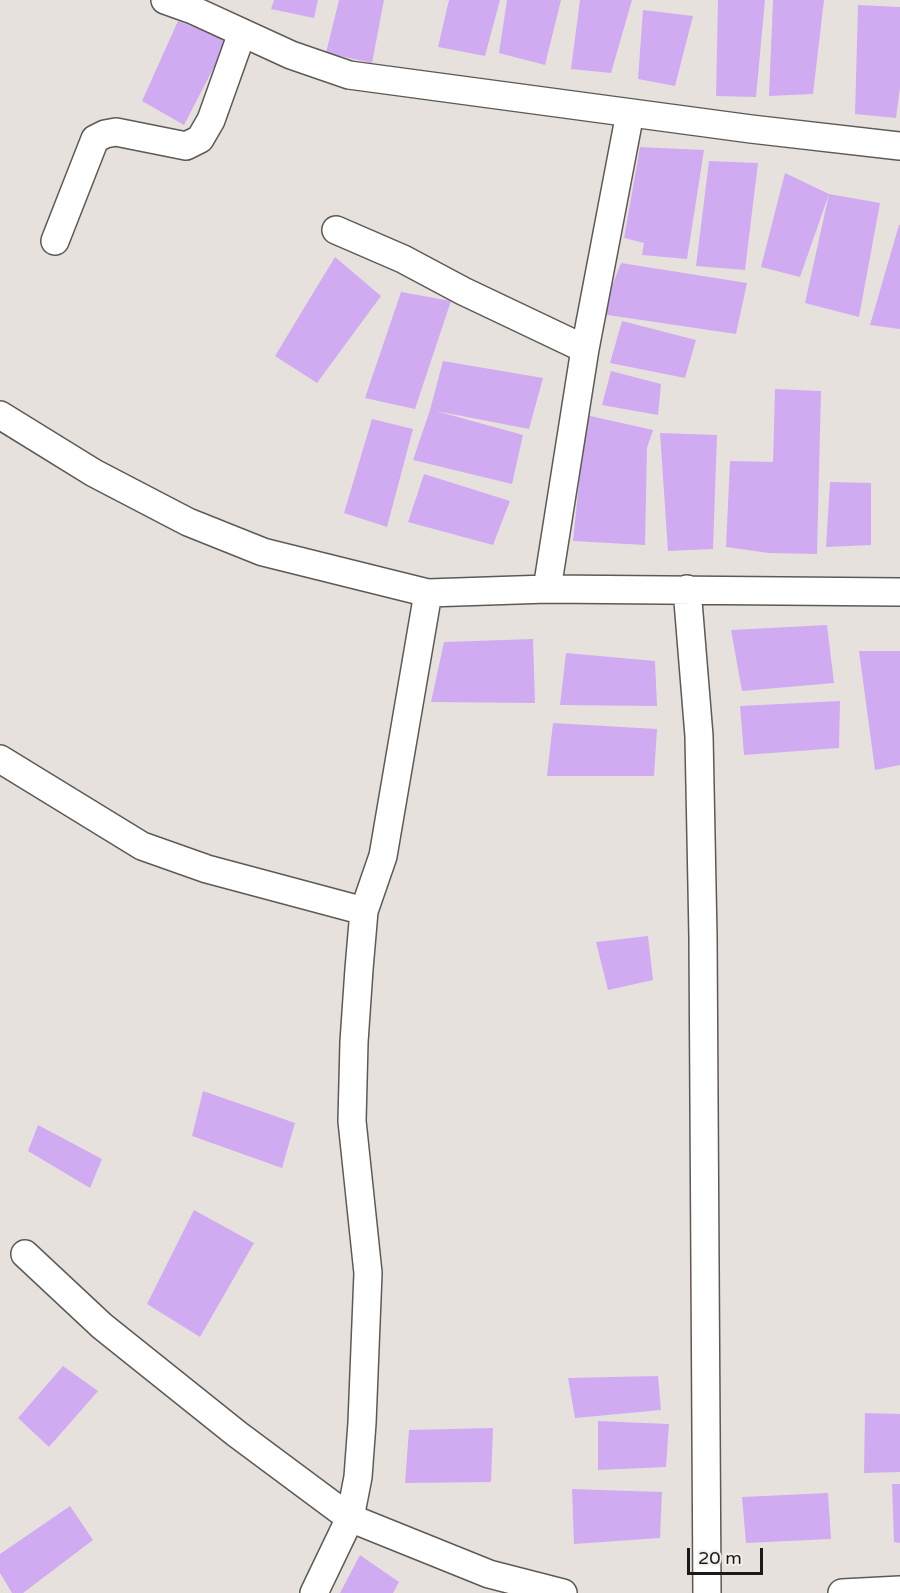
<!DOCTYPE html>
<html>
<head>
<meta charset="utf-8">
<style>
  body { margin:0 }
  #map { position:relative; width:900px; height:1593px; overflow:hidden; background:#e6e1dd; font-family:"Varela Round",sans-serif }
  canvas { display:block }
  .scale { position:absolute; left:687px; top:1548px; width:76px; height:27px; box-sizing:border-box; border:3px solid #1c1a19; border-top:0; padding-left:8px; font-size:18px; line-height:21px; white-space:nowrap; color:#1c1a19; -webkit-text-stroke:4px #f3efeb; paint-order:stroke }
</style>
</head>
<body>
<div id="map">
<canvas width="900" height="1593"></canvas>
<div class="scale">20 m</div>
</div>
<script>
const c = document.querySelector('canvas').getContext('2d');
c.lineJoin = 'round';
function fillPath(path, color) {
  c.fillStyle = color;
  c.fill(path, 'evenodd');
}
function stroke(path, color, width, dash) {
  c.strokeStyle = color;
  c.lineWidth = width;
  c.lineCap = dash ? 'butt' : 'round';
  c.setLineDash(dash || []);
  c.stroke(path);
}
fillPath(new Path2D(`
  M274,0H318L314,18L271,9Z
  M339,0H384L372,63L326,53Z
  M449,0H500L485,56L438,47Z
  M507,0H561L545,65L499,53Z
  M580,0H632L611,73L571,69Z
  M718,0H765L756,97L716,96Z
  M773,0H824L813,94L769,96Z
  M858,5L900,7V87L896,118L855,114Z
  M643,10L693,16L675,86L638,79Z
  M178,21L228,40L184,125L142,101Z
  M640,147L704,150L687,259L642,255L644,243L624,238Z
  M709,161L758,163L745,270L696,266Z
  M785,173L829,194L800,277L761,267Z
  M829,194L880,203L859,317L805,303Z
  M899,225H900V329L870,325Z
  M335,257L381,296L317,383L275,356Z
  M621,263L747,283L736,334L601,314Z
  M401,292L451,301L415,409L365,398Z
  M622,321L696,340L685,378L610,363Z
  M443,361L543,378L529,429L436,411L523,435L512,484L413,460L430,410Z
  M611,371L661,384L658,415L602,405Z
  M775,389L821,391L817,554L769,553L726,547L730,461L773,462Z
  M586,415L653,430L647,448L645,545L573,541Z
  M372,419L413,429L387,527L344,513Z
  M660,433L717,435L713,549L668,551Z
  M424,474L510,501L493,545L408,522Z
  M830,482L871,483V545L826,547Z
  M827,625L834,683L742,691L731,630Z
  M533,639L535,703L431,702L444,642Z
  M859,651H900V765L875,770Z
  M566,653L655,661L657,706L560,705Z
  M840,701L839,748L744,755L740,706Z
  M553,723L657,729L654,776H547Z
  M648,936L653,980L608,990L596,942Z
  M203,1091L295,1123L282,1168L192,1136Z
  M38,1125L102,1159L90,1188L28,1151Z
  M194,1210L254,1243L200,1337L147,1304Z
  M63,1366L98,1391L49,1447L18,1418Z
  M658,1376L661,1410L575,1418L568,1378Z
  M865,1413L900,1414V1472L864,1473Z
  M598,1421L669,1424L666,1467L598,1470Z
  M493,1428L491,1482L405,1483L409,1430Z
  M892,1484H900V1543L894,1542Z
  M572,1489L662,1492L660,1538L574,1544Z
  M828,1493L831,1539L746,1543L742,1497Z
  M70,1506L93,1540L23,1593H12L0,1573V1554Z
  M360,1555L399,1582L393,1593H340Z`), '#d1abf2');
const minor = new Path2D(`
  M165,0L193,10L291,55L349,75L751,129L900,146
  M336,230L403,259L463,291L585,349
  M55,241L95,139L105,134L116,132L186,146L200,139L211,120L242,33
  M0,415L94,473L188,522L263,552L428,593L547,589L900,592
  M547,589L585,349L630,113
  M687,589L699,736L703,937L707,1593
  M0,759L142,846L207,869L364,911
  M25,1254L102,1326L237,1434L350,1518L489,1574L563,1593
  M314,1593L350,1518L358,1477L362,1423L368,1273L352,1121L354,1042L359,969L364,911L383,856L428,593
  M842,1593L900,1590`);
stroke(minor, '#5d5955', 30);
stroke(minor, '#fff', 27);
</script>
</body>
</html>
